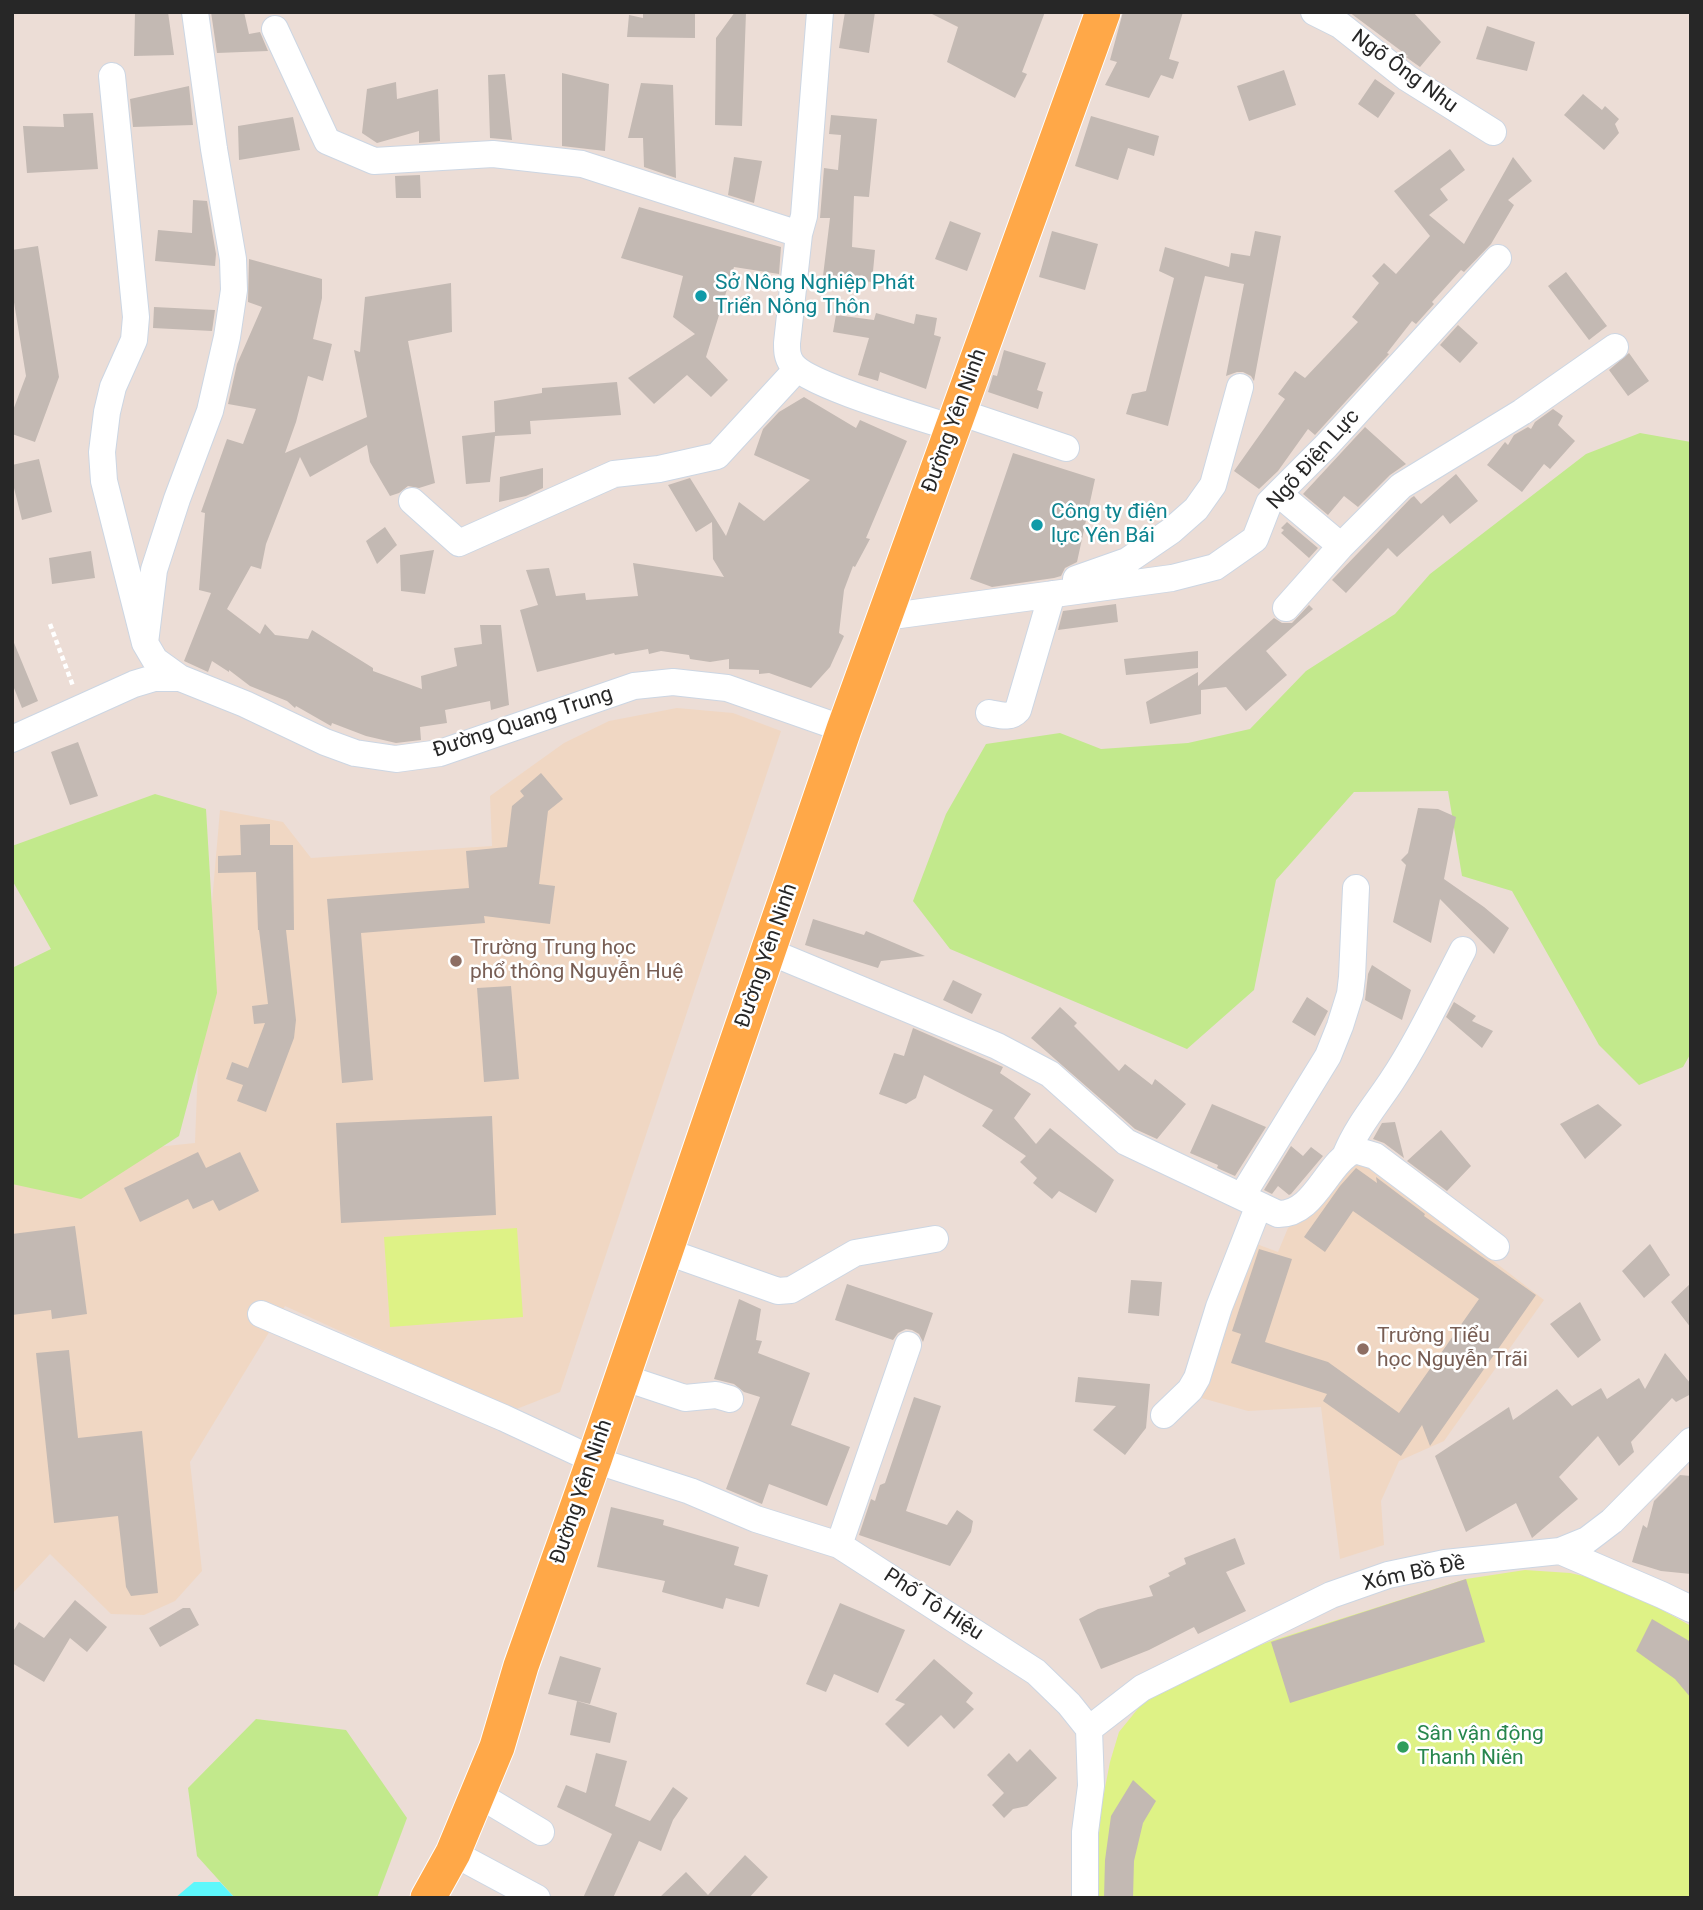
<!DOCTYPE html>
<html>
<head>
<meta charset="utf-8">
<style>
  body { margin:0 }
  #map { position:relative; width:1703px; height:1910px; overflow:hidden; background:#ecddd6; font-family:Roboto,sans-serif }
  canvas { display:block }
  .frame { position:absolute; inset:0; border:14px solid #272727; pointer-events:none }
</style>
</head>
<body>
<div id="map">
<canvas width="1703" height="1910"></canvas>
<div class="frame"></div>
</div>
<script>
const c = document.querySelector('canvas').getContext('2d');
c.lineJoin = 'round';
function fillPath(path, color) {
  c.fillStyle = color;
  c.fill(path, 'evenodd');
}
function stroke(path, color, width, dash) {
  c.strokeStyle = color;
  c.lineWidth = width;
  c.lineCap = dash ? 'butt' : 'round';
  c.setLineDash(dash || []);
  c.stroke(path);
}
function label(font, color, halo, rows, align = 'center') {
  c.font = font + ' Roboto,sans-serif';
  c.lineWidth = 5;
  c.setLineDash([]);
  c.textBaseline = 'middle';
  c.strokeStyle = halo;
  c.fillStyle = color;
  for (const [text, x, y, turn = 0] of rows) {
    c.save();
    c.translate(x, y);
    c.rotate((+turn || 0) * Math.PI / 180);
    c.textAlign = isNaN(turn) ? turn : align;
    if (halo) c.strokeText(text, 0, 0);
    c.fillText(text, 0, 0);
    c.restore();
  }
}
fillPath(new Path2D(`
  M677,708L733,713L781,731L560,1392L514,1410L285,1306L190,1462L202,1571L175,1601L144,1615L111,1614L50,1554L12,1594V1162L195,1143L198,1064L220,810L283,822L311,858L492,846L490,796L564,743L609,721Z
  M1361,1159L1544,1300L1444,1441L1399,1461L1381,1501L1384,1545L1340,1559L1321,1407L1248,1411L1198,1397L1254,1243L1278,1252L1288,1228Z`), '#f0d7c3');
fillPath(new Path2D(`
  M1640,433L1691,442V1053L1683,1067L1639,1085L1599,1045L1512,891L1462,876L1448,791L1354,792L1276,880L1254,990L1187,1049L950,949L913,901L946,814L986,744L1060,733L1101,749L1188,743L1250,729L1306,671L1395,614L1430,574L1586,454Z
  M155,794L206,809L217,993L179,1136L81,1199L12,1184V968L51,949L12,880V846Z
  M256,1719L346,1730L407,1818L377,1898H235L197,1856L188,1788Z`), '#c2e98c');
fillPath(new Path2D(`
  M517,1228L523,1317L390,1327L384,1237Z
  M1525,1570L1570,1573L1614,1583L1691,1626V1898H1096V1874L1101,1808L1110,1762L1119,1732L1149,1695L1197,1670L1271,1641L1466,1579Z`), '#def286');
fillPath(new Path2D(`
  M194,1882H220L235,1898H175Z`), '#5df7fb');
fillPath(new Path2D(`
  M135,12H168L174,55L134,56Z
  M211,12H244L249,34L260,32L268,51L217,53Z
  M643,12H695V38L627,37L629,15L643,18Z
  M735,12H746L742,126L715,125L716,38Z
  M845,12H875L869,53L839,48Z
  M928,12H1045L1022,72L1027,74L1015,98L947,62L958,27Z
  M1123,12H1183L1169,59L1179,62L1173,79L1161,75L1149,98L1105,85L1117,62L1110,60Z
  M1349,12H1413L1441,42L1420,67L1406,57L1408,56Z
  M1487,26L1535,42L1527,71L1476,59Z
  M1284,70L1296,105L1249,121L1237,86Z
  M562,73L609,84L605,151L562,146Z
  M505,74L512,140L490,138L488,75Z
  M1375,79L1395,93L1378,118L1358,104Z
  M396,82L397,99L438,89L440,141L419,143V131L377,143L362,133L367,89Z
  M641,83L673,85L676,178L644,167L643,138H628Z
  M189,86L193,125L133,127L130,99Z
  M1583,94L1602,110L1605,106L1619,119L1615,124L1619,133L1604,150L1564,115Z
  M93,113L98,169L27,173L23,126L64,127L63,114Z
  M831,115L877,119L869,197L854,196L852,247L875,250L872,282L823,276L830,218H820L824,168L838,170L841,135L829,134Z
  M1091,116L1159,136L1154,156L1128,148L1118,180L1075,166Z
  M293,117L300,150L239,160L238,126Z
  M1450,149L1465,170L1440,189L1448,200L1429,215L1464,244L1513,157L1532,181L1508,200L1514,205L1491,244L1464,272L1461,270L1432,302L1434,304L1416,324L1412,321L1387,353L1389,354L1315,435L1308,429L1278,471L1259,489L1234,471L1285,399L1278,394L1295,371L1305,378L1358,322L1352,317L1379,283L1372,276L1384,263L1396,274L1430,236L1394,191Z
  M734,157L762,161L754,203L728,195Z
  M420,175L421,198H396L395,176Z
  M193,200L207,201L216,254L215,266L155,261L158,230L192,233Z
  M639,207L781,247L779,274L734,267L706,357L728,380L711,397L687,375L654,404L628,378L695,334L673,317L683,276L621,258Z
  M950,221L981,233L967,271L935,259Z
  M1052,231L1098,244L1085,290L1039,277Z
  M1255,231L1281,236L1254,381L1251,376L1243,372H1237L1226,376L1244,284L1205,276L1168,426L1126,414L1132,394L1146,391L1174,278L1159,271L1165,247L1229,267L1231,253L1250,256Z
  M38,246L59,377L35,442L12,434V413L26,376L12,290V250Z
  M249,259L322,279V298L313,339L332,344L323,381L308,376L296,422L285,453L367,417L354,350L360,352L365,297L451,283L452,332L408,341L435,483L419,488L408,486L399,493L390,496L370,462L367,445L310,477L300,457L266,544L261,569L251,566L227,609L260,634L265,624L275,635L308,639L312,630L373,668V671L422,689L421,676L457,666L454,648L482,644L480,625H501L509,705L491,710L490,701L445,710L447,723L420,727L421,740L396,743L366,736L332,723L331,726L296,706L295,708L287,701L250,686L229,670V672L212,661L208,672L184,661L211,593L199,590L205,513L201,512L227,439L243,444L256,409L228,404L237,364L262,307L248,302Z
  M1566,272L1607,326L1589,340L1548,286Z
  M154,307L215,310L212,331L153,328Z
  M876,313L914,324L916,314L937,318L934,335L941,337L926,389L880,372L878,381L858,375L869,338L833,332L836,315L874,320Z
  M1458,325L1478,343L1460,363L1440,345Z
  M1004,350L1046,363L1037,390L1043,392L1038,409L988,392L993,375L997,376Z
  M1629,353L1649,381L1628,396L1609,370Z
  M617,382L621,415L530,421L531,434L495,436L490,482L466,484L462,436L495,432L494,401L542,393V388Z
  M804,397L856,428L860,420L907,441L866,538L870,539L855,567L853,566L844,590L839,633L844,636L830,667L811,688L769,673L759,674V670L729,669V659L710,662L690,659L689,655L661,651L649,654L648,649L615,655L614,653L537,672L520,610L538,605L526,570L549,568L556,596L585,593L586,600L638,596L633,563L724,577L713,559L712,522L696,532L668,485L690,478L726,536L739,502L764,521L810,480L754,455L763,429L779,412Z
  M1553,409L1563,416L1558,425L1575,441L1550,469L1544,464L1522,492L1487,465L1505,442L1508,445L1514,435L1528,427L1531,429L1535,422Z
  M1365,427L1406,464L1390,475L1358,507L1344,496L1328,515L1303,494Z
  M1013,453L1095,479L1077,562L1065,568L1061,576L1054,578L992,587L970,579Z
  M39,459L52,512L22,520L12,480V465Z
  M543,468V488L526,496L499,502L500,477Z
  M1456,474L1478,501L1450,524L1443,515L1397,557L1388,548L1346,593L1332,580L1411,498L1414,496L1421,504Z
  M1287,522L1318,548L1309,558L1281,533L1284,530L1281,528Z
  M385,527L397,545L377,564L366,541Z
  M434,550L425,594L401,591L400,555Z
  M91,551L95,578L52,584L49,558Z
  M1116,604L1118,622L1058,630L1063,611Z
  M1309,605L1313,609L1266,651L1287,675L1246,711L1226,687L1201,690V714L1150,724L1146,702L1198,672V686L1274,618L1282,623H1292Z
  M12,638L38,701L22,708L12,683Z
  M1198,651V668L1126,675L1124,659Z
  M78,742L98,796L70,805L51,752Z
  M541,773L563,799L548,811L539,884L555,886L550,924L484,916L485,923L361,933L373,1080L342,1083L327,899L469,888L466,851L507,847L512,806L524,796L520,791Z
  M1418,808L1438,809L1456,817L1444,879L1484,907L1509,928L1494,954L1440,899L1431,943L1393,922L1406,865L1401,860L1408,853Z
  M270,824V845H293L294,930H286L296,1020L294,1038L266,1112L237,1101L243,1085L226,1079L232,1062L248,1068L265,1023L254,1024L252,1006L268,1004L259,930H258L256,872L218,873V856L241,855L240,825Z
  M813,919L864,935L866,931L925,956L881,961L878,968L805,945Z
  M1372,965L1411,990L1402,1020L1365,1000L1368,974Z
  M953,980L982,994L972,1014L943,1000Z
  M511,986L519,1079L484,1082L477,988Z
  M1307,997L1328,1011L1315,1036L1292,1022Z
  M1454,1002L1476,1016L1472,1021L1493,1031L1482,1048L1446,1017Z
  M1060,1007L1077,1023L1074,1026L1119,1071L1125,1064L1152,1085L1155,1079L1186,1104L1157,1139L1135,1129L1031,1038Z
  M913,1028L1003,1067L1000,1073L1031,1094L1014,1118L1036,1144L1050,1128L1114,1180L1096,1213L1059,1191L1052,1199L1033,1183L1037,1178L1020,1162L1026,1156L982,1126L993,1110L924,1075L916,1098L906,1104L879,1094L894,1053L904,1056Z
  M1212,1104L1266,1127L1235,1176L1217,1168L1218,1165L1190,1153Z
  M1598,1104L1622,1125L1585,1159L1560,1124Z
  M492,1116L496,1215L341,1223L336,1123Z
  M1395,1122L1404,1158L1384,1143L1373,1139L1382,1123Z
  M1441,1130L1471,1166L1447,1191L1407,1161Z
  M1291,1146L1303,1156L1311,1147L1323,1156L1291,1194L1289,1195L1278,1186L1272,1194L1264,1190Z
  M198,1152L206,1168L240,1152L259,1191L219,1211L213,1200L193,1209L188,1199L140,1222L124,1188Z
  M1356,1168L1377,1183L1376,1177L1425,1214L1424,1216L1536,1295L1430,1446L1422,1425L1401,1456L1323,1401L1327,1394L1231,1363L1241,1334L1232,1331L1259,1249L1292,1259L1265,1342L1328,1362L1399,1413L1479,1299L1353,1211L1325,1252L1304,1237L1340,1186Z
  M75,1226L87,1314L52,1319L51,1310L12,1315V1234Z
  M1650,1244L1670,1275L1644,1298L1622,1271Z
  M1131,1280L1162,1282L1159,1316L1128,1313Z
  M1691,1283V1328L1671,1302Z
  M847,1284L933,1313L923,1342L919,1334L912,1330L906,1329L898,1333L893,1340L835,1320Z
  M739,1299L761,1309L756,1340L762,1341L758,1353L810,1373L791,1425L850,1447L827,1506L769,1484L762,1504L726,1489L760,1397L744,1392L734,1384L714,1379Z
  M1580,1302L1601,1340L1578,1358L1550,1324Z
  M69,1350L78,1438L142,1431L158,1593L131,1596L126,1587L118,1516L54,1523L36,1353Z
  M1665,1353L1691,1384V1394L1676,1402L1672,1398L1631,1442L1634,1452L1619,1466L1598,1436L1559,1477L1578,1499L1532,1538L1516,1503L1466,1532L1435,1456L1509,1407L1513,1420L1557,1389L1572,1406L1601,1388L1607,1399L1639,1378L1645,1389Z
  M1078,1377L1150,1384L1146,1428L1125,1455L1093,1430L1116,1406L1075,1402Z
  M914,1397L941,1406L906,1511L947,1525L957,1510L973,1521L971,1532L950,1566L859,1535L871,1499L875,1501L880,1485L885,1483Z
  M1680,1475L1691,1476V1574L1661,1571L1632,1562L1643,1525L1647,1528L1654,1501Z
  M611,1507L664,1520L663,1525L739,1547L734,1565L768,1575L759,1607L726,1598L723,1609L662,1592L665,1581L597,1567Z
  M1235,1538L1245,1564L1226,1572L1246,1611L1198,1634L1194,1627L1149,1650L1101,1669L1079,1619L1098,1609L1153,1596L1149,1586L1170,1576L1168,1573L1186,1564L1184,1558Z
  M1466,1579L1485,1642L1290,1703L1271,1642Z
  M75,1600L107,1627L87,1652L70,1638L44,1682L12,1663V1633L19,1622L44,1638Z
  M840,1603L905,1630L878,1693L834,1674L826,1692L806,1684Z
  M183,1608H190L199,1625L160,1647L149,1628Z
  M1652,1619L1691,1642V1698L1675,1679L1636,1651Z
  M560,1656L601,1668L590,1704L548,1694Z
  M934,1659L973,1693L966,1702L974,1709L954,1729L941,1715L908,1747L885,1724L905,1704L895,1700Z
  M577,1701L617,1713L610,1743L570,1735Z
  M1030,1749L1057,1778L1027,1806L1013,1809L1004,1818L992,1805L1004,1793L987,1775L1009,1753L1017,1762Z
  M596,1753L627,1761L615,1806L650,1821L673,1787L688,1798L673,1820L661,1851L639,1841L613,1898H583L612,1834L557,1807L566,1785L586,1793Z
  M1133,1780L1156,1801L1143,1823L1134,1861L1133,1898H1104L1105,1860L1111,1816Z
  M745,1855L768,1877L749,1898H659L686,1872L708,1895Z`), '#c3b9b3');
const minor = new Path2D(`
  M820,12L804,216L799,234L787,343C787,351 787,357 792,364C807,385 923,418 953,428
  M1314,12L1340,25L1407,78L1493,132
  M275,29L327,141L374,161L493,154L582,164L799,234
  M112,76L136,317L134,340L113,387L107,412L102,452L104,481L145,643L155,660L180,678
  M959,412L1066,448
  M1279,494L1341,546
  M412,501L459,543L614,474L659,469L717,456L797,369
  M1076,579L1127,561L1171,531L1196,509L1213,485L1240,387
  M1286,608L1341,546L1401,486L1522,412L1615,347
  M885,617L1172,578L1215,567L1255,539L1269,503L1326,446L1498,258
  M145,643L154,570L177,499L210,411L227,337L234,290L233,259L214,149L195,12
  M989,713C1000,715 1010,719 1018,710L1052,594
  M12,739L134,684L154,678H180L245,704L325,742L355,753L396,759L440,753L634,686L673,682L727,688L844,729
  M768,951L997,1046L1050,1074L1126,1142L1278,1214C1315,1215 1326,1163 1355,1150L1375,1156L1496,1247
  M1346,1154C1357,1127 1375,1106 1391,1082C1419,1040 1440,994 1463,950
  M1242,1196L1328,1056L1340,1026L1350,994L1352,977L1356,888
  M665,1251L778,1291L791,1290L855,1253L935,1239
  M261,1314L504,1418L594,1460L690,1491L756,1519L839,1545L1036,1672L1069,1704L1089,1729L1091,1786L1085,1832V1898
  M622,1377L685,1398L716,1395L730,1399
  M1164,1415L1190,1390L1197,1378L1219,1307L1259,1205
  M839,1545L908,1345
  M1560,1551L1662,1595L1691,1609
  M1089,1729L1142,1688L1331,1595L1388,1575L1445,1563L1560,1551L1587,1540L1612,1521L1691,1441
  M479,1795L541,1832
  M453,1853L537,1898`);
const major = new Path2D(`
  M428,1898L453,1853L497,1747L521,1666L594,1460L844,729L1103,12`);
stroke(minor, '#ccd6e3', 28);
stroke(major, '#fff', 37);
stroke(new Path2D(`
  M50,624L73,686`), '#fff', 4.5, [5, 3.5]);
stroke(minor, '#fff', 26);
stroke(major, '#ffa848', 35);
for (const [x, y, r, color] of [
  [701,296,7,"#0f9aa8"],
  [1037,525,7,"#0f9aa8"],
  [456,961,7,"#8d6e63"],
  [1363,1349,7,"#8d6e63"],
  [1403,1747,7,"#2e9e5b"]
]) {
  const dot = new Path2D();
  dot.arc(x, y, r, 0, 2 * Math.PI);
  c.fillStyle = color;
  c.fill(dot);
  stroke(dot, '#fff', 2.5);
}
label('21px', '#272727', '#fff', [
  ["Ngõ Ông Nhu",1404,72,36],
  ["Đường Yên Ninh",955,421,-70],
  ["Ngõ Điện Lực",1314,460,-48],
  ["Đường Quang Trung",523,723,-18],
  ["Đường Yên Ninh",767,956,-71],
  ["Đường Yên Ninh",582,1492,-71],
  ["Xóm Bồ Đề",1414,1574,-12],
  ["Phố Tô Hiệu",933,1605,33]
]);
label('21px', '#0d838f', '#fff', [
  ["Sở Nông Nghiệp Phát",715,284],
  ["Triển Nông Thôn",715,308],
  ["Công ty điện",1051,513],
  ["lực Yên Bái",1051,537]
], 'left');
label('21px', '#785e54', '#fff', [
  ["Trường Trung học",470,949],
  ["phổ thông Nguyễn Huệ",470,973],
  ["Trường Tiểu",1377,1337],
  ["học Nguyễn Trãi",1377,1361]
], 'left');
label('21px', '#27864d', '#fff', [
  ["Sân vận động",1417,1735],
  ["Thanh Niên",1417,1759]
], 'left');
</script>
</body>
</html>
